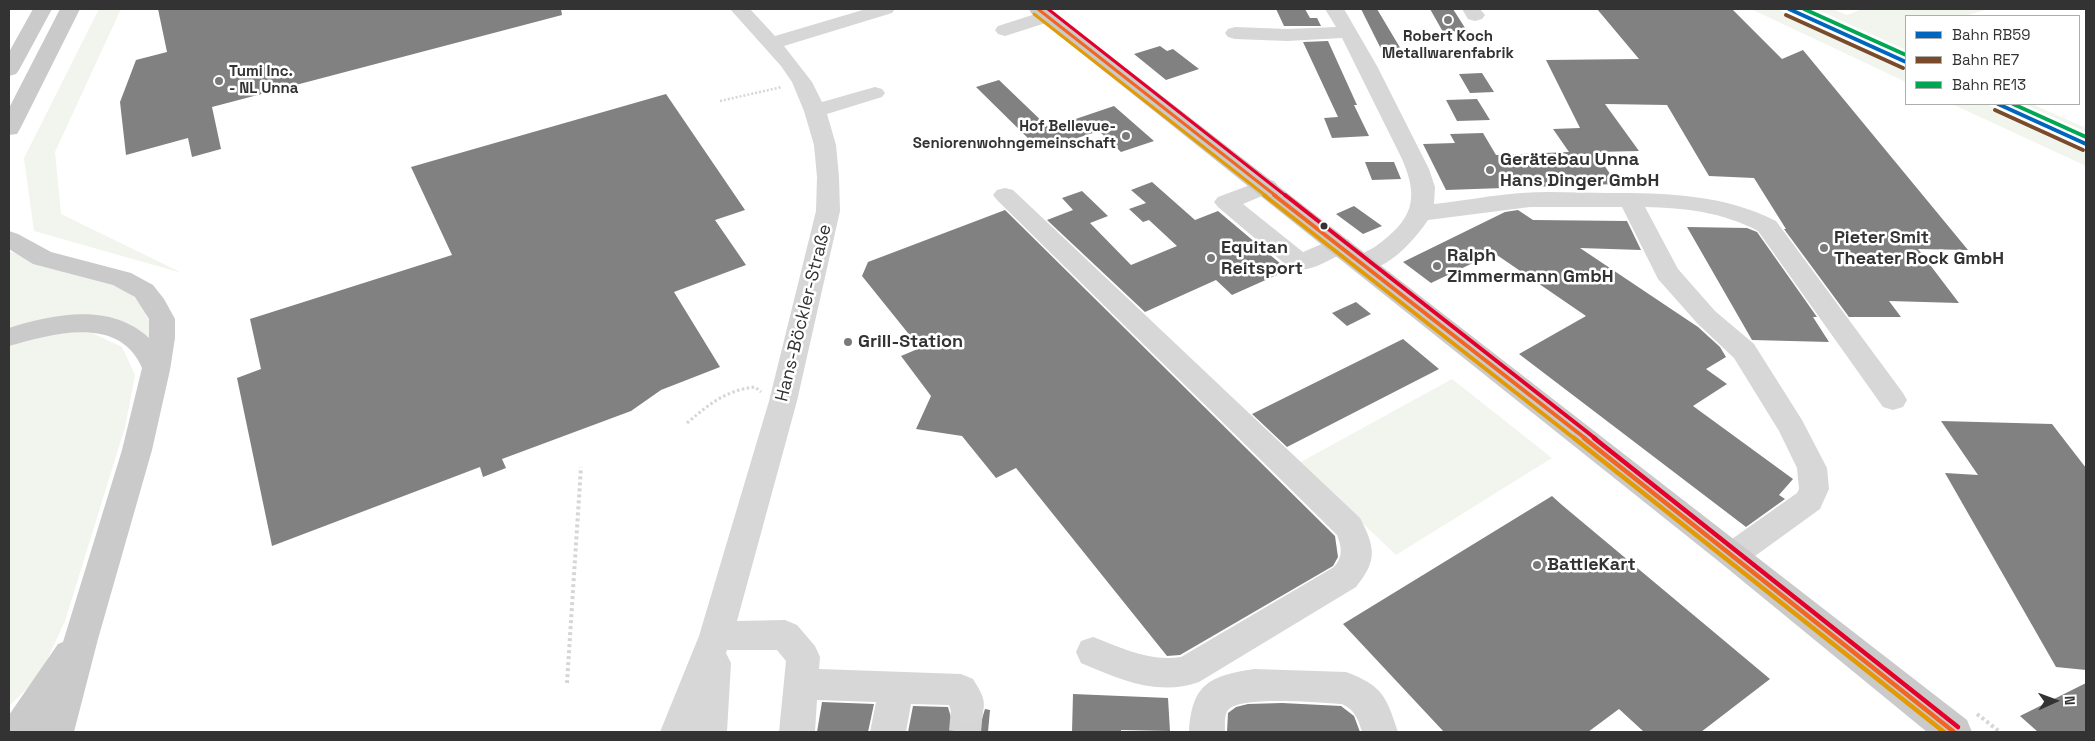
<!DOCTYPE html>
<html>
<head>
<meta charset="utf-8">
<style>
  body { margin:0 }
  #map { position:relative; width:2095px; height:741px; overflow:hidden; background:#fff; font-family:"Space Grotesk",sans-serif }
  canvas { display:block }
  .frame { position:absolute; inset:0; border:10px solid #333; pointer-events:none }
  .legend { position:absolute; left:1905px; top:15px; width:175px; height:90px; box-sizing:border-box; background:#fff; border:1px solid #adadad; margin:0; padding:6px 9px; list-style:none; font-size:15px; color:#333 }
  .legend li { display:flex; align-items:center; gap:10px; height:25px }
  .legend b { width:25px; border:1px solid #adadad }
  .north { position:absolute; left:2030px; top:676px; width:50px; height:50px; -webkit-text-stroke:4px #fff; paint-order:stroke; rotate:88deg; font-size:14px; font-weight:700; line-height:20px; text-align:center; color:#333 }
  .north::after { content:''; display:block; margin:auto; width:18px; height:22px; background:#333; clip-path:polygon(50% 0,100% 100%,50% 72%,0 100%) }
</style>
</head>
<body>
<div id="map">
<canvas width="2095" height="741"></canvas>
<div class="frame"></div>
<ul class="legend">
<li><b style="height:6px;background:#0065bd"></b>Bahn RB59</li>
<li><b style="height:6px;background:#7a4b2a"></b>Bahn RE7</li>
<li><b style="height:6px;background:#00a651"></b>Bahn RE13</li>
</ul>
<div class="north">N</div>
</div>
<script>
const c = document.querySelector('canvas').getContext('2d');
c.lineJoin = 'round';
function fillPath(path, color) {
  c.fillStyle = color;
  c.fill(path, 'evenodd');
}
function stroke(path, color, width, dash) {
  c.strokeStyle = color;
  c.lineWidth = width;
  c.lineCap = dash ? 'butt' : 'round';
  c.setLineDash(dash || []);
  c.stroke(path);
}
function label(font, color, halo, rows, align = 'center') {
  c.font = font + ' "Space Grotesk",sans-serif';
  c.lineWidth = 5;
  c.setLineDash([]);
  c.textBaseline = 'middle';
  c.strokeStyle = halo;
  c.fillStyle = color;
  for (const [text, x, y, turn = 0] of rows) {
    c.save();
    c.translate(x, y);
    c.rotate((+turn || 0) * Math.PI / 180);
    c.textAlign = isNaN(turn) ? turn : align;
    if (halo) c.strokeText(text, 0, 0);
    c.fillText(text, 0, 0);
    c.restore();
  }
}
fillPath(new Path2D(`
  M99,9H121L55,152L61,214L182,273L34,231L24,158Z
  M1751,9H1777L1906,68V82Z
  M1816,9H1832L1847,15L1862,9H1987L1966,16H1906V50Z
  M1952,104H1986L2086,150V166Z
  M2024,104H2032L2086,128V132Z
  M9,251L58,269L117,286L139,300L150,323V341C146,337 142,331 136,328C103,306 45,322 9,330Z
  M88,331L122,347L135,375L125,427L65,621L39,677L9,706V344L42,335Z
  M1452,379L1552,458L1396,555L1299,463Z`), '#f1f5ed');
fillPath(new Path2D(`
  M158,9H561L562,15L212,107L221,149L192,157L188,138L126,155L120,102L136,60L167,52Z
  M1276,9H1305L1310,18H1317L1321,26H1284Z
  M1361,9H1377L1405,56L1385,57Z
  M1430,9H1453L1467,31L1443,32Z
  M1597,9H1732L1782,59L1803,50L1968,250L1918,249L1959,303L1889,301L1901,317H1849L1784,229H1786L1754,178L1709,176L1667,105L1605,104L1639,151L1595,152L1617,184L1446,190L1423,144L1455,143L1450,134L1483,133L1496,155L1569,152L1553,129L1580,128L1546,60L1639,59Z
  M1328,41L1357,105H1354L1369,136L1332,138L1324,118L1338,117L1303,42Z
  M1160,46L1167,51L1173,49L1199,69L1166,80L1134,54Z
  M1482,73L1494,92L1470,93L1459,74Z
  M999,80L1049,128L1114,106L1154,141L1121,152L1099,131L1040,150L976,87Z
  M666,94L745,210L715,220L746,265L674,292L720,367L661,390L631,411L502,459L506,468L483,477L480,467L272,546L237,378L261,369L250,319L452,255L411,167Z
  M1477,99L1490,120L1457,121L1446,100Z
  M1365,162H1394L1401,179L1372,180Z
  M1152,182L1195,220L1218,211L1288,270L1232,295L1216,280L1145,312L1047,220L1073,210L1062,198L1082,191L1108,216L1090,223L1131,265L1177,246L1149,220L1143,222L1129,209L1146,203L1131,190Z
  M1354,206L1382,226L1363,234L1336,214Z
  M1005,210L1335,536L1338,557L1333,566L1180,655L1167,656L1016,468L996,478L962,436L916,429L931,396L901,356L920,348L862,276L868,262Z
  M1518,210L1533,220L1627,221L1641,250L1580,248L1698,327L1720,347L1726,357L1706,369L1727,384L1693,406L1793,479L1779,495L1785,499L1746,527L1519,354L1586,316L1494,253L1431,283L1403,262L1505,212Z
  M1687,227L1747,228L1757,232L1817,317H1813L1829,342L1752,340Z
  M1356,302L1371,314L1347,326L1332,313Z
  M1403,339L1439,369L1287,447L1252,414Z
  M1941,421L2052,424L2086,468V670L2056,667L1945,473L1978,475Z
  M1552,496L1562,505L1770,679L1701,732H1644L1619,709L1588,732H1444L1343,624Z
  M2086,683V732H2038L2020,716Z
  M1073,694L1168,698L1170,731L1121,730V732H1072Z
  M822,702L874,704L868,732H817Z
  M1282,703L1341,706L1354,716L1360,732H1227L1228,713L1236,707L1248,704Z
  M913,706L948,707L952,721L966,727L981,722L985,709L990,710L988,732H908Z`), '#818181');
stroke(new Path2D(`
  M965,732L967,709`), '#d6d6d6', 32, [32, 16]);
stroke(new Path2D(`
  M720,101L782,87`), '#d6d6d6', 2.5, [2, 2]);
stroke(new Path2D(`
  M687,423C708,405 726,390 755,387L761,392`), '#d6d6d6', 3, [2.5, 2.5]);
stroke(new Path2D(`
  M567,683L581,467
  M1977,714L2000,732`), '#d6d6d6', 4, [3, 3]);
fillPath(new Path2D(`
  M730,9H750L775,36L866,9H895L892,13L784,46L812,82L822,102L875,87L882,89L885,93L882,97L827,114L836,145L839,177L840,211L797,401L737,621L785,620L797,625L815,646L820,657L819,669L961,674L973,679C983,695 988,703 980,720L967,725L954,720L949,705L911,704L906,732H870L876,702L817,700L815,732H779L786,661L777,650H727L726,653L731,663L727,732H660L699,636L769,401L816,211L817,177L814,145L804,111L792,82L781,66Z
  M1325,9H1344L1377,66L1429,169L1435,187L1434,204C1463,201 1492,195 1521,193C1550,191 1579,193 1608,193C1666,193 1723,194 1776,221L1903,393L1907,400L1903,407L1893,410L1883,407L1758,231C1722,212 1686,208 1645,207L1678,269L1715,311L1754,344L1802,420L1827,468L1829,489L1820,509L1744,564L1733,568L1722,564L1717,555L1722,546L1797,493L1799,489L1797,468L1779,431L1734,358L1697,323L1658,279L1622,207H1530L1428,220C1414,241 1382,277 1354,270L1351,264C1356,255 1367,252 1376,246C1412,220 1420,200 1402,159L1342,38L1287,41L1235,39L1228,37L1225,33L1228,29L1235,27L1287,29L1336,27Z
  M1462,9H1480L1485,15L1482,19L1475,21L1468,19Z
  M1048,10L1055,12L1058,16L1055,20L1005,36L998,34L995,30L998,26Z
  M1266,179L1274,181L1278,186L1274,191L1243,204L1303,252L1331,240L1340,237L1349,240L1352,245L1349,250C1332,258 1310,274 1291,269L1218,207L1214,202L1218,197Z
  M1005,188L1013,190L1360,518C1375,547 1378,560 1356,587L1199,682C1158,697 1119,679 1081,663L1076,652L1081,641L1093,637C1122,648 1149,662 1181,657L1334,567C1343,557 1342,548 1337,535L997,200L993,195L997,190Z
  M1254,669L1346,672C1383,686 1386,696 1398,732H1362C1358,719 1355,710 1342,704C1320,703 1241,695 1228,710C1224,715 1225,726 1225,732H1189C1192,684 1209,676 1254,669Z`), '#d7d7d7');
fillPath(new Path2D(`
  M33,9H52L19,70L16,74L9,76V52Z
  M60,9H80L20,129L17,134L9,135V108Z
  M1029,9H1050L1967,720L1972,732H1927L1722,564L1031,13Z
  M9,231L18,234L51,252L131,273L153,285L164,299L175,319V338L170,370L152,450L98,639L74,732H9V715L58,644L63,642L122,450L142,368C119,314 52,334 9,346V328C53,314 111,302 149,338V319L135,297L113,285L33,264L9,249Z`), '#cacaca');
stroke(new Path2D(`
  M1038,9L1276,196`), '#f26522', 3);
stroke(new Path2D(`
  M1274,195L1586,439`), '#f26522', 4);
stroke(new Path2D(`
  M1584,438L1954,732`), '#f26522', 4.5);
stroke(new Path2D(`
  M1034,14L1266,196`), '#e39a05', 3);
stroke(new Path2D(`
  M1264,195L1575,439`), '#e39a05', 4);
stroke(new Path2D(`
  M1574,438L1944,732`), '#e39a05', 4.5);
stroke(new Path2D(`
  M1048,9L1286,196`), '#e4002b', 3);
stroke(new Path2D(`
  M1285,195L1596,439`), '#e4002b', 4);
stroke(new Path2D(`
  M1594,438L1958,727`), '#e4002b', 4.5);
stroke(new Path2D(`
  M1789,9L1906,62
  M1998,104L2086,144`), '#0065bd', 4);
stroke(new Path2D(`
  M1786,15L1903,68
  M1995,110L2083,150`), '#7a4b2a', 4);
stroke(new Path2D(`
  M1804,9L1906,55
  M2013,104L2086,137`), '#00a651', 4);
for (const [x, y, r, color] of [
  [1448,20,5,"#7a7a7a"],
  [219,81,5,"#7a7a7a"],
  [1126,136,5,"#7a7a7a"],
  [1490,170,5,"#7a7a7a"],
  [1324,226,4.5,"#333"],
  [1824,248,5,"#7a7a7a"],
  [1211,258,5,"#7a7a7a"],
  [1437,266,5,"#7a7a7a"],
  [848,342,5,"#7a7a7a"],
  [1537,565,5,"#7a7a7a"]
]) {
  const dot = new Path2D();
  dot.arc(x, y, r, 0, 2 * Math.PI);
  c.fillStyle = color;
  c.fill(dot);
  stroke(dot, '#fff', 2);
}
label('bold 15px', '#333', '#fff', [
  ["Robert Koch",1448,37],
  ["Metallwarenfabrik",1448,54],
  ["Tumi Inc.",229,72,"left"],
  ["- NL Unna",229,89,"left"],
  ["Hof Bellevue-",1116,127,"right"],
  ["Seniorenwohngemeinschaft",1116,144,"right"]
]);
label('bold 18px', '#333', '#fff', [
  ["Gerätebau Unna",1500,160],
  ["Hans Dinger GmbH",1500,181],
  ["Pieter Smit",1834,238],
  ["Theater Rock GmbH",1834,259],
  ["Equitan",1221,248],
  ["Reitsport",1221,269],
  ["Ralph",1447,256],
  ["Zimmermann GmbH",1447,277],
  ["Grill-Station",858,342],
  ["BattleKart",1547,565]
], 'left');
label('18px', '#333', '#fff', [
  ["Hans-Böckler-Straße",804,313,-76]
]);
</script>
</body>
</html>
